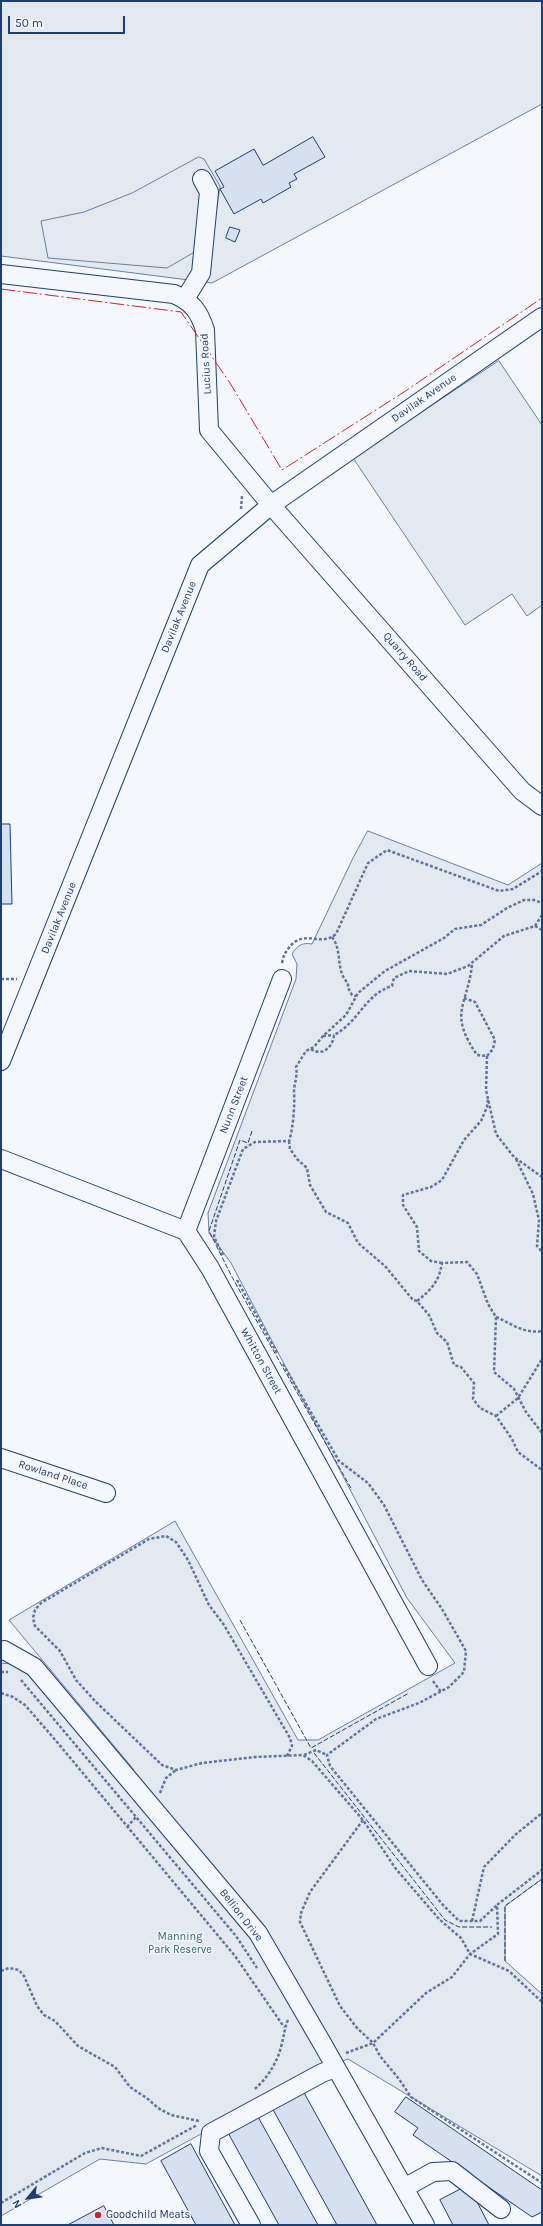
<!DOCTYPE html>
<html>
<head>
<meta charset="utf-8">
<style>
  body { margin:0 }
  #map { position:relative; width:543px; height:2226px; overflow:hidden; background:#f4f7fb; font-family:Karla,sans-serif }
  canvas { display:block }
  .frame { position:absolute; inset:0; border:2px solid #1d3f73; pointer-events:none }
  .north { position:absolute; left:8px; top:2178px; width:40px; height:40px; -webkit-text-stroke:3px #f4f7fb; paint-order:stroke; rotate:241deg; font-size:11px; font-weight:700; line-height:16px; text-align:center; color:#1d3f73 }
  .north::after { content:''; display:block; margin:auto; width:14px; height:18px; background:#1d3f73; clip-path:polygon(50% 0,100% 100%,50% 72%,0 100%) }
  .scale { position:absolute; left:8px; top:16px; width:117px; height:18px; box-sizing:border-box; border:2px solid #1d3f73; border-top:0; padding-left:5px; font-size:12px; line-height:14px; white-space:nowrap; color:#1d3f73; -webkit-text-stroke:3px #f4f7fb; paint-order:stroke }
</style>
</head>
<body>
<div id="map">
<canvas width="543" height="2226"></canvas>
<div class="frame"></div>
<div class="north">N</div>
<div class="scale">50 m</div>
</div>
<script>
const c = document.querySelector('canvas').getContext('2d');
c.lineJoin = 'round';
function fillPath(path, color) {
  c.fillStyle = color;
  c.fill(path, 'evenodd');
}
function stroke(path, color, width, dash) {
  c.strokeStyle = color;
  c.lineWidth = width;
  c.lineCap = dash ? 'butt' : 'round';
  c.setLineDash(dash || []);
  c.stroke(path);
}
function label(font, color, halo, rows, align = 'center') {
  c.font = font + ' Karla,sans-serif';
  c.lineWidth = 3;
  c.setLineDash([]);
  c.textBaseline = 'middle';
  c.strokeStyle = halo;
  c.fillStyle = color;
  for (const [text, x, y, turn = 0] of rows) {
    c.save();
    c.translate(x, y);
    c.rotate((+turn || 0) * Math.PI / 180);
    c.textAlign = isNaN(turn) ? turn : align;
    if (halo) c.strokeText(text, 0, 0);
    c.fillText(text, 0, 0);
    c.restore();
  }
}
const green = new Path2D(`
  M1,1H542V104L212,283L1,256Z
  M499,361L542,425V605L527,616L512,594L465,625L353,458Z
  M368,831L508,885L542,863V1879L505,1906V1961L542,1994V2176L348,2059L320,2069L146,2164L100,2159L1,2216V1663L13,1664L25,1671L116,1778L134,1770L9,1620L175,1521L298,1740H318L455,1663L407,1598L231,1263L209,1233L208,1213L296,979L297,964L292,954C297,946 302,942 312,944L353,858Z`);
fillPath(green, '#e3e9f0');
stroke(green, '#687fa3', 1);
const parking = new Path2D(`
  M199,157L204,159L220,186L210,252L198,250L167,268L48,258L41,221L84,212L132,193Z`);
fillPath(parking, '#e3e8f0');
stroke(parking, '#687fa3', 1);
const building = new Path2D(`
  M313,137L325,157L294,174L297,179L289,183L291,187L263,203L261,199L234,214L220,189L224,187L215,171L254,149L263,165Z
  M230,227L240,230L235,242L226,238Z
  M1,824H10L12,904H1Z
  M302,2089L377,2225H337L271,2106Z
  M406,2097L542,2190V2212L532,2217L413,2135L418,2128L395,2112Z
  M257,2115L318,2225H279L227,2131Z
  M191,2144L235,2225H196L161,2161Z
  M465,2187L475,2198L489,2225H453L440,2200Z
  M104,2206L114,2225H68Z`);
fillPath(building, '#d5e0f0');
stroke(building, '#1d3f73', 1);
const minor = new Path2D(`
  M1,274L174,294C192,302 199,311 205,330L209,430L271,505L522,791L542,806
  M185,299L201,273L209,192L202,179
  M1,1061L200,565L271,505L542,317
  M1,1159L186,1231L210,1268L428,1666
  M186,1231L282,979
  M1,1458L106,1493
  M1,1651L4,1650L34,1667L258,1933L322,2043L425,2225
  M404,2188L433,2172L452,2171L501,2209
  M251,2225L209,2151L211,2133L322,2073L335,2068`);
stroke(minor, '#1d3f73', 20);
stroke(new Path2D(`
  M241,509L242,496
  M535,926L542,930
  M332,937C343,951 335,971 348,983V988L352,995L356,996
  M282,963C283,957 285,953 288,949C304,927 319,948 336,934L368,863L387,850L499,891L513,889L542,871
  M472,965C467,1008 448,1012 477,1055L487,1056L486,1090L496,1134L514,1157L542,1177
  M1,979H17
  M464,998L475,1002L495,1040L493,1049L487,1056
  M323,1036L334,1035
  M311,1049C322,1057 333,1047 334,1035C359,1022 365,994 392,986L394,978L409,971L447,974L468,966L504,936L535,926L542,915
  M289,1141L290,1149L297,1159L307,1168L310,1185L326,1212L348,1223L358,1243L385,1266L413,1300L417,1301L429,1315L437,1333L447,1342L454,1365L461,1367L474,1383L473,1399L480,1408L496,1416L512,1439L518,1452L542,1470
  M516,1159L533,1194L539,1220L537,1246L542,1252
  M223,1255L214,1237L216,1221L243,1149L255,1142L289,1141C293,1130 295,1104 294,1092C294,1083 298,1076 296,1067L306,1051L314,1047L323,1036L346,1015L358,993L385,971L444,938L455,929L481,925L507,908L524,900H534L542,903
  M442,1263L431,1261L419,1251L417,1227L403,1205V1195L431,1187L442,1180L464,1140L481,1121L487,1107L488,1098
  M237,1280L277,1353
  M417,1301C431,1290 439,1282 442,1263L467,1262L477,1274L488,1304L496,1317L494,1372L514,1389L526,1412L542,1433
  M496,1317C512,1324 524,1334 542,1331
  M283,1364L339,1461L368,1483L384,1505L422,1580L442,1609L466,1651L464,1672L449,1687L419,1703L376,1719L327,1755L330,1766L443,1905L459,1921H480L497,1905
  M496,1416L518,1398L542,1359
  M1,1672H8
  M21,1680L236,1936L257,1968
  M433,1681L441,1692
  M1,1693L13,1697L25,1705L57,1742L235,1956L284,2027
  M304,1755L316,1750L327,1755
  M287,1756L292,1746L290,1738L224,1625L209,1605L188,1560L176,1542L166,1536L149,1539L41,1603L35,1610L33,1618L35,1626L60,1651L76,1680L96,1702L162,1765L176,1770L202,1763L255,1757L303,1755L312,1761L363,1820L396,1869L439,1919L461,1938L470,1954L509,1971L542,2002
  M160,1793L166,1778L176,1770
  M363,1820L310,1892L301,1913L300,1922L340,2006L357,2028L373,2043L380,2056L399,2079L411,2097L542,2183
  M127,1827L136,1817
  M472,1921L484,1867L515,1835L542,1813
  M1,1971L9,1968L19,1970L24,1976L37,2006L44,2015L55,2021L78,2046L115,2067L130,2087L148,2099L158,2108L171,2115L199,2121
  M346,2053L373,2043L426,1993L452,1977L470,1954L498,1934L497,1905L542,1870
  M255,2089C267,2078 277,2063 281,2047C284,2037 284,2029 288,2020
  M1,2203L85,2153L102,2148L141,2156L197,2125`), '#5e769c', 2.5, [3, 2]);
stroke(minor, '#f4f7fb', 18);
stroke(new Path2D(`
  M252,1131L248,1143L240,1140L209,1231L232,1277L352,1490
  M240,1620L311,1748L409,1693
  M314,1753L445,1920L459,1927H492
  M505,1961V1906L542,1879`), '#1d3f73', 1, [5, 2]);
stroke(new Path2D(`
  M1,289L181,312L230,383L282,470L404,392L542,298`), '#c62828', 1, [14, 3, 2, 3]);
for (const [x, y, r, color] of [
  [98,2215,4,"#c62828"]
]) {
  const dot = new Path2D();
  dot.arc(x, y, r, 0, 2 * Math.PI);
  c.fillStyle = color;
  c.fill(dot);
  stroke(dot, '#f4f7fb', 1.5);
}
label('11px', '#1d3f73', '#f4f7fb', [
  ["Lucius Road",206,364,-93],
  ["Davilak Avenue",424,398,-35],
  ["Davilak Avenue",179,617,-68],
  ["Quarry Road",405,657,49],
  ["Davilak Avenue",59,918,-68],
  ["Nunn Street",234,1105,-69],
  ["Whitton Street",261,1361,61],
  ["Rowland Place",53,1475,18],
  ["Bellion Drive",241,1915,52]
]);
label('11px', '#2c6c60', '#f4f7fb', [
  ["Manning",180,1937],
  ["Park Reserve",180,1950]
]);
label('11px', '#1d3f73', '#f4f7fb', [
  ["Goodchild Meats",106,2215]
], 'left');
</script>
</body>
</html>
